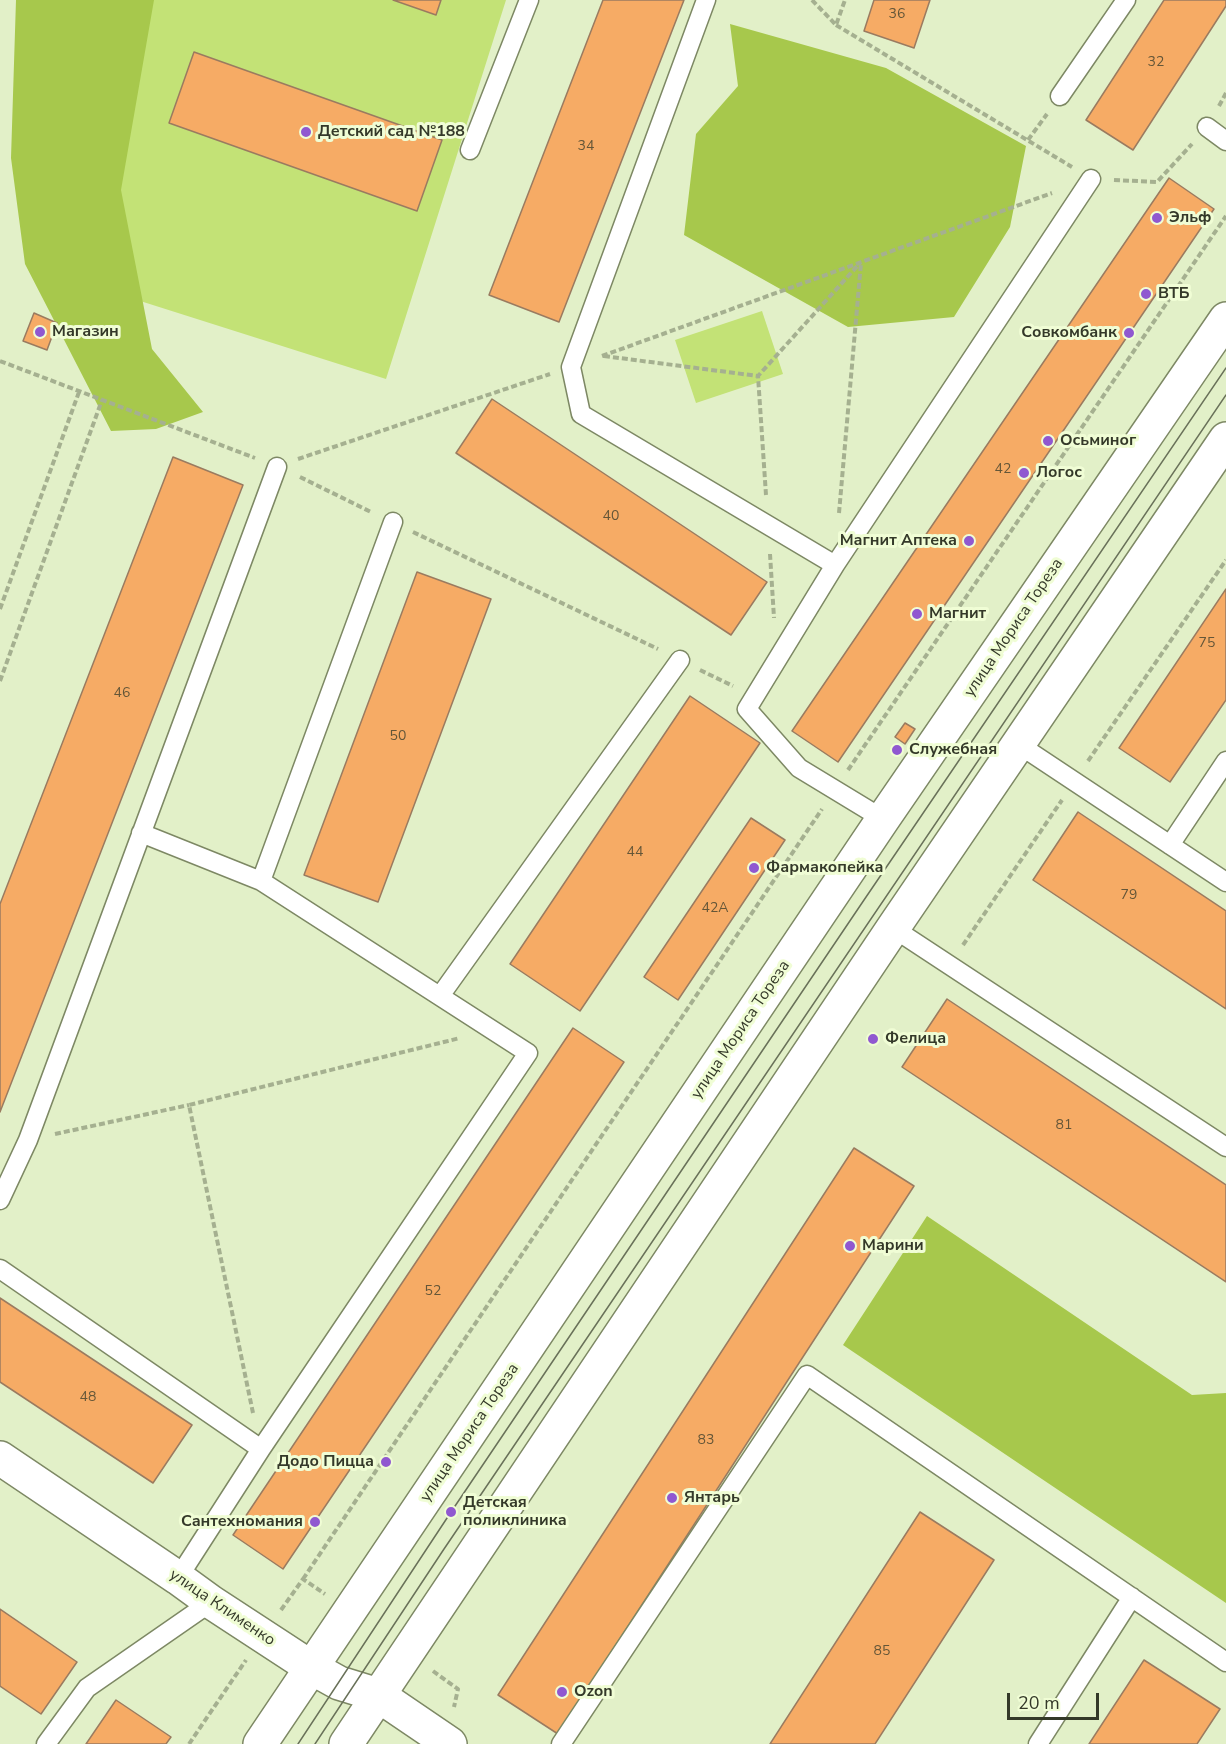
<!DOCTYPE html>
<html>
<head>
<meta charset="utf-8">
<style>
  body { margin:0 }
  #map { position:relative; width:1226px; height:1744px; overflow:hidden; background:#e2f0c8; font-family:"Nunito Sans",sans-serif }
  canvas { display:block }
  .scale { position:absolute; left:1007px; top:1693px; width:92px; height:27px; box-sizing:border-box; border:3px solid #343929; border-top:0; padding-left:8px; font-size:18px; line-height:21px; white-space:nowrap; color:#343929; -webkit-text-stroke:4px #f0fdd5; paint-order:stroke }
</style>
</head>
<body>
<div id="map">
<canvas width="1226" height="1744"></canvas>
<div class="scale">20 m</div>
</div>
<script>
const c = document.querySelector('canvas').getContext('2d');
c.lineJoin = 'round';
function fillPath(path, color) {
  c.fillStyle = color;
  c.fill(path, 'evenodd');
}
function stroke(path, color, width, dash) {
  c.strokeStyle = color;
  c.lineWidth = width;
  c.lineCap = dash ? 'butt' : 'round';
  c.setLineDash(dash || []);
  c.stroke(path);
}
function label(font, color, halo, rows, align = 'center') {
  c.font = font + ' "Nunito Sans",sans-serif';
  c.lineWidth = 6;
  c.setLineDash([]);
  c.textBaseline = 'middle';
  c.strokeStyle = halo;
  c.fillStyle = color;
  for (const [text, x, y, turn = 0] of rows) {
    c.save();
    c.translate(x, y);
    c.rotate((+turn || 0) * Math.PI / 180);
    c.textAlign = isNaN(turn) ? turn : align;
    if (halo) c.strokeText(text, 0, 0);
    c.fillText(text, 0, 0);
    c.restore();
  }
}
fillPath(new Path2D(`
  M138,0H506L386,379L52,273Z
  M762,311L783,374L696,403L675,340Z`), '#c3e276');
fillPath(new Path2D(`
  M16,0H154L121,190L152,349L203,412L156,429L111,431L25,264L11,158Z
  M730,24L886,68L1026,146L1010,227L954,317L848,327L684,235L696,134L738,86Z
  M927,1216L1192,1395L1226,1393V1603L843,1345Z`), '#a7c84c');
const building = new Path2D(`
  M393,0H441L436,15Z
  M603,0H684L559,322L489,295Z
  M874,0H930L914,48L864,31Z
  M1164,0H1226V6L1133,150L1086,120Z
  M194,52L442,140L417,211L169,123Z
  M1169,178L1214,209L838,762L792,731Z
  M34,313L57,323L47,350L23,341Z
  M492,399L767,582L731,635L456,453Z
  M173,457L243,485L0,1112V904Z
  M417,572L491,599L378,902L304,875Z
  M1226,589V700L1170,782L1119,748Z
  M690,696L760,743L580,1011L510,964Z
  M905,723L915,729L905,744L895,737Z
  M1078,812L1226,911V1009L1033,880Z
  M751,818L785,840L678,1000L644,977Z
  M947,999L1226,1185V1282L902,1067Z
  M573,1028L624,1062L283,1569L233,1535Z
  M854,1148L914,1186L558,1734L498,1695Z
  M0,1298L192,1425L153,1483L0,1382Z
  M920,1512L994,1560L875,1744H770Z
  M0,1609L77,1662L41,1714L0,1686Z
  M1144,1660L1220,1709L1197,1744H1089Z
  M116,1700L171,1737L166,1744H86Z`);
fillPath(building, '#f6ab65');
stroke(building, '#9a7b60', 1.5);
const lane = new Path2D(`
  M706,0L571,367L581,414L835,565L747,709L799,768L883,819
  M1060,96L1126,0
  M1207,127L1226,141
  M470,150L529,0
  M835,565L1091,179
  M1018,744L1226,882
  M141,833L261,881
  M1170,845L1226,761
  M893,928L1226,1147
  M440,996L680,660
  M0,1200L28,1140L277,467
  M0,1269L261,1449
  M178,1578L261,1449L528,1053L261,881L393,522
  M46,1744L87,1688L211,1602
  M561,1744L807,1375L1226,1662
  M1038,1744L1132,1597`);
const street = new Path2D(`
  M0,1458L178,1578L211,1602L312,1668L339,1683L378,1695L450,1744`);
const secondary = new Path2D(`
  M260,1744L883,819L1226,319
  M346,1744L893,928L1226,439`);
stroke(lane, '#7d8864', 21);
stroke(street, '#7d8864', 36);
stroke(secondary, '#7d8864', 36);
stroke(new Path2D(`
  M812,0L836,25L845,0
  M836,25L1072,167
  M1219,106L1226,93
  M1028,140L1047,114
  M1114,180L1157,182L1192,144
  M602,356L1052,193
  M604,356L758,376
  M0,361L255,458
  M298,459L550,374
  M300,477L371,512
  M766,495L758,376L860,263
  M839,513L861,263
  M413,532L658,649
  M770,554L774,618
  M0,609L79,392
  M700,670L733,686
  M0,681L102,400
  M1088,761L1226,560
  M848,770L1226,216
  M963,945L1062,800
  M55,1134L189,1105
  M253,1413L189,1105L460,1038
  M303,1579L822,809
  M281,1610L303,1579L325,1594
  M433,1671L458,1689L454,1707
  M189,1744L246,1660`), '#a5b090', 4, [6, 3]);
stroke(lane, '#fff', 18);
stroke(street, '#fff', 33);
stroke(secondary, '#fff', 33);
stroke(new Path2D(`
  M298,1744L451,1512L864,900L1226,368
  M315,1744L444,1549L1226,395`), '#697159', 1.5);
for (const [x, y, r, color] of [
  [306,132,6,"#9058d0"],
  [1157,218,6,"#9058d0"],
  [1146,294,6,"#9058d0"],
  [40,332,6,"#9058d0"],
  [1129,333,6,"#9058d0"],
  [1048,441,6,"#9058d0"],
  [1024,473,6,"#9058d0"],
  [969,541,6,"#9058d0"],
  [917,614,6,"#9058d0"],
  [897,750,6,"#9058d0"],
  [754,868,6,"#9058d0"],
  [873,1039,6,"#9058d0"],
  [850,1246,6,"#9058d0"],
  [386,1462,6,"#9058d0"],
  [672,1498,6,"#9058d0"],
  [451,1512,6,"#9058d0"],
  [315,1522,6,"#9058d0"],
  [562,1692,6,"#9058d0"]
]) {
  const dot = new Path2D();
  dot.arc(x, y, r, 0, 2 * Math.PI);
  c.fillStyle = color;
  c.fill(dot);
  stroke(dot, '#f0fdd5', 2);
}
label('14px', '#645638', null, [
  ["36",897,15],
  ["32",1156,63],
  ["34",586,147],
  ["42",1003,470],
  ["40",611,517],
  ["75",1207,644],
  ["46",122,694],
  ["50",398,737],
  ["44",635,853],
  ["79",1129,896],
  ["42А",715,909],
  ["81",1064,1126],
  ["52",433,1292],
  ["48",88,1398],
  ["83",706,1441],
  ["85",882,1652]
]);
label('bold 16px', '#343929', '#f0fdd5', [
  ["Детский сад №188",318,132],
  ["Эльф",1169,218],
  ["ВТБ",1158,294],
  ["Магазин",52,332],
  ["Совкомбанк",1117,333,"right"],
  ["Осьминог",1060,441],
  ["Логос",1036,473],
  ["Магнит Аптека",957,541,"right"],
  ["Магнит",929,614],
  ["Служебная",909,750],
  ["Фармакопейка",766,868],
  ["Фелица",885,1039],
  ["Марини",862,1246],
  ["Додо Пицца",374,1462,"right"],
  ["Янтарь",684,1498],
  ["Детская",463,1503],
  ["поликлиника",463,1521],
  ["Сантехномания",303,1522,"right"],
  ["Ozon",574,1692]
], 'left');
label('16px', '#343929', '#f0fdd5', [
  ["улица Мориса Тореза",1014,628,-56],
  ["улица Мориса Тореза",741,1030,-56],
  ["улица Мориса Тореза",470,1433,-56],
  ["улица Клименко",222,1608,34]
]);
</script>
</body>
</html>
